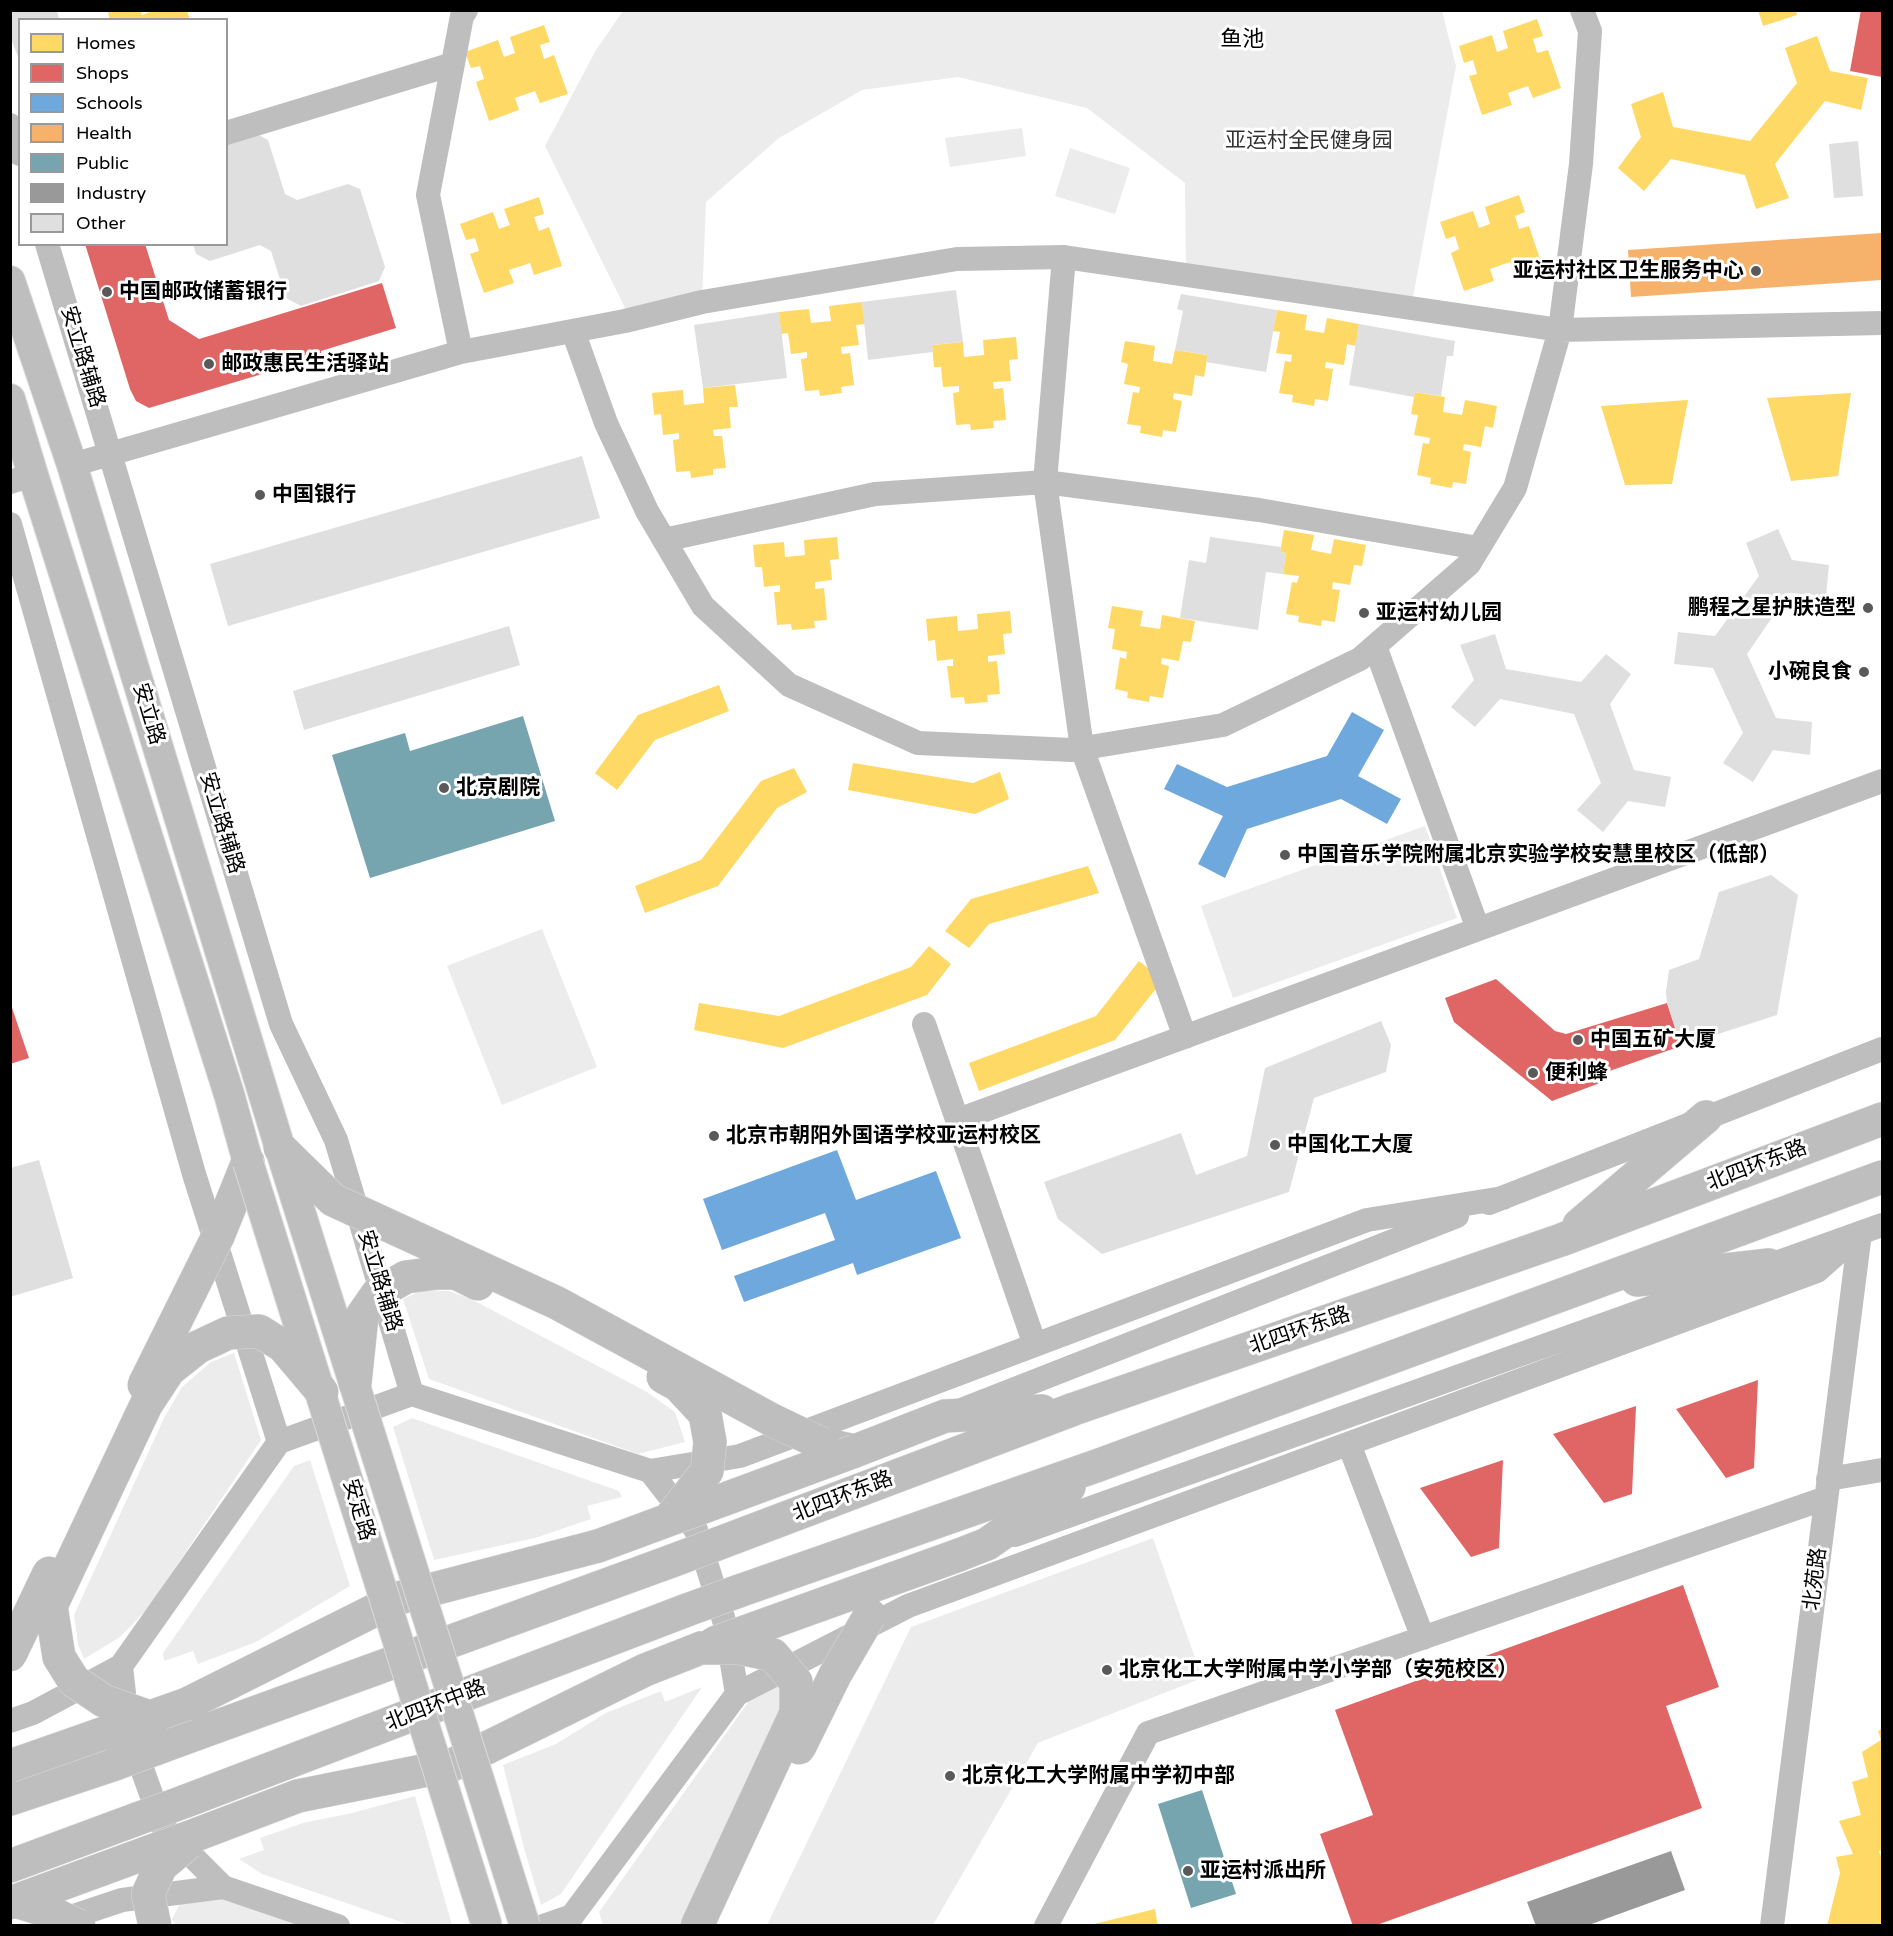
<!DOCTYPE html>
<html>
<head>
<meta charset="utf-8">
<style>
  body { margin:0 }
  #map { position:relative; width:1893px; height:1936px; overflow:hidden; background:#fff; font-family:"Varela Round",sans-serif }
  canvas { display:block }
  .frame { position:absolute; inset:0; border:12px solid #000; pointer-events:none }
  .legend { position:absolute; left:18px; top:18px; width:210px; height:228px; box-sizing:border-box; background:#fff; border:2px solid #999; margin:0; padding:8px 10px; list-style:none; font-size:18px; color:#000 }
  .legend li { display:flex; align-items:center; gap:12px; height:30px }
  .legend b { width:30px; border:2px solid #999 }
</style>
</head>
<body>
<div id="map">
<canvas width="1893" height="1936"></canvas>
<div class="frame"></div>
<ul class="legend">
<li><b style="height:16px;background:#ffd966"></b>Homes</li>
<li><b style="height:16px;background:#e06666"></b>Shops</li>
<li><b style="height:16px;background:#6fa8dc"></b>Schools</li>
<li><b style="height:16px;background:#f6b26b"></b>Health</li>
<li><b style="height:16px;background:#76a5af"></b>Public</li>
<li><b style="height:16px;background:#999"></b>Industry</li>
<li><b style="height:16px;background:#dfdfdf"></b>Other</li>
</ul>
</div>
<script>
const c = document.querySelector('canvas').getContext('2d');
c.lineJoin = 'round';
function fillPath(path, color) {
  c.fillStyle = color;
  c.fill(path, 'evenodd');
}
function stroke(path, color, width, dash) {
  c.strokeStyle = color;
  c.lineWidth = width;
  c.lineCap = dash ? 'butt' : 'round';
  c.setLineDash(dash || []);
  c.stroke(path);
}
function label(font, color, halo, rows, align = 'center') {
  c.font = font + ' "Varela Round","Noto Sans SC",sans-serif';
  c.lineWidth = 6;
  c.setLineDash([]);
  c.textBaseline = 'middle';
  c.strokeStyle = halo;
  c.fillStyle = color;
  for (const [text, x, y, turn = 0] of rows) {
    c.save();
    c.translate(x, y);
    c.rotate((+turn || 0) * Math.PI / 180);
    c.textAlign = isNaN(turn) ? turn : align;
    if (halo) c.strokeText(text, 0, 0);
    c.fillText(text, 0, 0);
    c.restore();
  }
}
fillPath(new Path2D(`
  M623,11H1442L1456,66L1411,308L1186,275L1185,183L1087,108L958,77L862,90L779,138L706,202L702,302L631,320L545,146L596,50Z
  M1022,128L1026,156L950,167L945,138Z
  M1070,148L1130,168L1115,214L1055,196Z
  M1425,826L1457,918L1233,998L1201,906Z
  M542,929L597,1067L502,1105L447,966Z
  M423,1290L449,1291L471,1299L647,1392L675,1412L685,1442L638,1454L429,1379L403,1299Z
  M234,1353L261,1440L148,1608L120,1637L84,1659L78,1644L74,1615L165,1416L182,1387L211,1362Z
  M412,1418L619,1491L622,1497L587,1506L591,1519L535,1538L434,1560L393,1427Z
  M310,1460L350,1586L256,1642L198,1664L193,1651L164,1661L163,1653L294,1466Z
  M1153,1538L1202,1678L1038,1743L933,1925H767L911,1627Z
  M779,1678L792,1701L691,1925H603L599,1912L759,1687Z
  M702,1687L561,1894L541,1905L524,1848L503,1765L556,1744L606,1713L661,1691L665,1702Z
  M415,1796L452,1925H410L262,1874L239,1859L264,1850L260,1838L303,1823L352,1813Z
  M210,1894L304,1925L176,1926L172,1919L182,1900Z`), '#ececec');
fillPath(new Path2D(`
  M111,10H140L142,15L155,10H187L190,20H110L108,12Z
  M1758,10H1796L1797,15L1763,26Z
  M1537,19L1543,36L1533,39L1537,53L1548,50L1561,88L1533,98L1528,86L1508,93L1512,105L1482,115L1469,76L1477,74L1473,60L1464,63L1459,46L1492,35L1497,52L1508,48L1503,31Z
  M544,25L550,42L540,45L544,59L554,55L568,94L540,103L535,91L515,98L519,110L489,121L476,82L484,79L480,66L471,68L465,52L498,40L504,57L515,53L510,37Z
  M1817,36L1830,71L1868,78L1861,110L1825,101L1775,164L1789,198L1756,209L1745,175L1671,159L1644,191L1618,168L1641,137L1631,104L1663,92L1673,127L1750,141L1797,83L1785,48Z
  M1519,195L1525,212L1515,216L1519,229L1529,226L1542,265L1514,274L1510,262L1490,269L1494,281L1464,291L1451,253L1459,249L1455,236L1446,239L1440,222L1473,211L1479,228L1490,224L1485,207Z
  M539,197L544,214L534,217L539,231L549,227L562,266L534,275L530,263L509,270L514,283L484,293L470,254L479,251L475,238L466,240L460,224L493,212L499,229L510,225L504,209Z
  M862,302L865,324L856,325L859,345L841,347L842,354L850,353L854,385L841,387L842,393L820,396L819,390L805,391L801,359L807,358V352L791,354L788,333L781,334L779,312L809,309L811,323L831,321L829,306Z
  M1277,310L1307,315L1305,330L1324,333L1327,318L1359,324L1356,346L1347,344L1344,365L1326,362L1325,368L1333,369L1328,401L1315,399L1314,406L1292,402L1293,395L1279,393L1285,361L1291,362L1292,355L1276,353L1280,332L1273,331Z
  M1016,337L1018,359L1009,360L1011,381L993,382L994,389L1003,388L1006,420L993,421L994,428L971,430L970,424L956,425L953,393L959,392V386L943,387L941,367H934L932,345L963,342L964,357L984,355L983,340Z
  M1125,341L1155,346L1153,361L1172,364L1175,350L1208,355L1204,377L1195,375L1192,396L1174,393L1173,399L1182,401L1176,432L1163,430L1162,437L1140,433L1141,426L1127,424L1133,392L1139,393L1140,387L1124,384L1128,364L1121,362Z
  M735,385L738,407H729L731,428L713,430L714,436H722L726,468L713,469V475L691,478L690,471L676,472L673,440L679,439V433L663,435L661,414L654,415L652,393L683,390L684,405L704,403L703,388Z
  M1415,392L1445,397L1443,412L1462,415L1465,400L1497,406L1493,428L1485,426L1481,447L1464,444L1463,450L1471,452L1466,484L1453,482L1452,488L1430,484L1431,478L1417,475L1423,443L1429,444L1430,438L1414,435L1418,415L1411,414Z
  M1851,393L1838,476L1791,481L1767,398Z
  M1688,400L1672,484L1625,485L1601,406Z
  M1284,530L1314,535L1311,550L1331,554L1334,539L1366,545L1362,566L1354,565L1350,585L1333,582L1332,589L1340,590L1335,622L1322,620L1321,626L1298,622L1299,616L1286,614L1292,582L1297,583L1299,576L1283,574L1286,553L1280,552Z
  M837,537L839,559L830,560L832,580L815,582V589L824,588L827,620L814,621L815,628L792,630L791,624L777,625L774,592H780V585L764,587L762,567H755L753,545L784,542L785,557L805,555L804,540Z
  M1112,606L1143,611L1140,626L1160,629L1162,615L1195,621L1191,642L1183,641L1179,661L1162,658L1161,664L1169,666L1163,698L1150,696L1149,702L1127,698L1128,692L1115,689L1120,657L1126,659L1127,652L1112,649L1115,629L1108,628Z
  M1010,611L1012,633L1003,634L1005,654L988,656V662L997,661L1000,694L987,695L988,702L965,704L964,697L951,698L947,666H953V659L937,661L935,640L928,641L926,619L957,616L958,631L978,629L977,614Z
  M719,685L729,711L655,740L617,790L595,773L638,715Z
  M853,763L973,783L1000,772L1009,799L975,814L848,790Z
  M794,768L807,792L777,808L718,886L645,913L635,886L701,860L761,781Z
  M1088,866L1099,893L989,924L969,948L945,931L971,899Z
  M929,946L951,964L927,995L783,1048L694,1030L699,1003L779,1016L911,967Z
  M1139,961L1163,980L1115,1040L979,1091L969,1063L1096,1016Z
  M1882,1729V1850L1879,1851L1882,1859V1926H1827L1840,1873L1836,1857L1853,1854L1839,1821L1861,1815L1852,1782L1868,1777L1862,1752L1881,1740L1878,1731Z
  M1155,1909L1158,1926H1091L1090,1925Z`), '#ffd966');
fillPath(new Path2D(`
  M1861,10H1882V77L1850,71Z
  M85,244H145L169,320L199,339L382,283L396,328L321,351L322,356L149,408L136,401L130,389Z
  M1496,979L1555,1031L1566,1034L1667,1003L1681,1046L1601,1074L1600,1083L1552,1101L1454,1022L1445,998Z
  M10,1002L29,1058L10,1064Z
  M1758,1380L1754,1468L1726,1478L1676,1409Z
  M1636,1406L1632,1494L1604,1503L1553,1434Z
  M1503,1460L1499,1548L1471,1557L1420,1488Z
  M1683,1585L1719,1687L1666,1706L1702,1808L1374,1926H1353L1320,1834L1373,1815L1335,1710Z`), '#e06666');
fillPath(new Path2D(`
  M1352,712L1384,730L1358,776L1401,799L1387,824L1341,799L1247,829L1225,878L1198,864L1223,816L1164,789L1177,764L1227,787L1327,756Z
  M837,1150L856,1200L936,1171L961,1238L857,1275L853,1263L744,1302L734,1276L835,1240L825,1213L722,1250L703,1199Z`), '#6fa8dc');
fillPath(new Path2D(`
  M1881,233L1882,280L1631,297L1628,250Z`), '#f6b26b');
fillPath(new Path2D(`
  M523,716L555,821L370,878L332,755L405,733L410,751Z
  M1202,1790L1236,1894L1191,1908L1158,1804Z`), '#76a5af');
fillPath(new Path2D(`
  M1671,1851L1685,1890L1586,1926H1536L1527,1902Z`), '#999');
fillPath(new Path2D(`
  M10,10H57L59,20H20V62L10,36Z
  M257,134L268,140L285,194L297,200L348,184L360,189L385,267L379,281L301,306L286,298L271,251L260,245L210,261L196,254L193,244H226V143Z
  M1858,141L1863,196L1834,198L1829,144Z
  M956,290L963,342L932,345L933,352L868,360L862,302Z
  M1181,294L1277,310L1266,372L1206,362L1208,355L1175,350L1183,311L1177,309Z
  M779,312L787,378L703,388L694,325Z
  M1359,324L1455,341L1453,356H1447L1441,396L1415,392L1414,397L1349,385Z
  M582,456L600,518L228,626L210,564Z
  M1778,529L1792,560L1829,565L1826,596L1789,593L1747,654L1776,718L1812,722L1810,755L1773,750L1753,782L1723,763L1743,733L1713,668L1674,664L1678,632L1715,636L1759,576L1746,543Z
  M1210,537L1281,547L1280,552L1286,553L1283,574L1266,572L1258,630L1180,618L1189,560L1206,563Z
  M509,626L520,665L304,730L293,691Z
  M1495,634L1506,669L1581,682L1606,654L1631,674L1610,704L1634,770L1671,777L1665,807L1628,801L1603,832L1577,810L1601,783L1574,714L1500,699L1475,727L1451,707L1474,680L1460,645Z
  M1771,875L1798,895L1777,1015L1681,1046L1667,1003L1666,992L1669,970L1699,959L1719,892Z
  M1381,1021L1391,1045L1386,1072L1314,1098L1289,1192L1102,1254L1058,1219L1044,1182L1181,1133L1196,1175L1247,1156L1265,1068Z
  M39,1160L73,1278L10,1297V1168Z`), '#dfdfdf');
const major = new Path2D(`
  M10,281L72,465L280,1148
  M10,399L33,475L229,1094L248,1162`);
const highway = new Path2D(`
  M1579,1225L1706,1117
  M218,1236L248,1162
  M1637,1280L1769,1265
  M828,1445L855,1451L945,1416L1042,1411
  M717,1544L1074,1409L1561,1240L1882,1119
  M959,1555L987,1544L1069,1487
  M739,1591L1099,1465L1882,1177
  M187,1704L399,1598L598,1546
  M166,1745L669,1562
  M10,1799L115,1764
  M186,1801L687,1610
  M198,1834L298,1796L452,1765L645,1670L701,1648
  M10,1866L137,1819`);
stroke(major, '#dbdbdb', 32);
stroke(highway, '#dbdbdb', 34);
stroke(new Path2D(`
  M10,125L20,154
  M226,133L453,64
  M47,244L281,1024L336,1140L412,1394
  M1064,257L1045,482L1082,748L1185,1037
  M573,331L606,423L647,511L703,606L789,685L918,743L1072,750L1223,725L1360,659L1469,564L1515,488L1560,330L1581,164L1590,31L1582,10
  M461,352L428,195L462,16L466,10
  M72,465L461,352L625,321L702,302L957,259L1064,257L1560,330L1882,323
  M10,482L33,475
  M10,524L194,1174L279,1442
  M664,540L875,494L1045,482L1259,510L1478,548
  M1375,646L1478,929
  M924,1024L1035,1345
  M958,1120L1882,781
  M1489,1203L1882,1049
  M964,1409L1457,1216
  M1349,1444L1423,1638
  M650,1471L696,1530L726,1627L737,1694
  M1828,1479L1882,1470
  M1015,1535L1882,1225
  M121,1666L128,1730L163,1827L223,1887L338,1926
  M10,1721L33,1713L121,1666L279,1442L412,1394L650,1471L740,1456L1367,1220L1503,1198
  M56,1922L122,1900L223,1887
  M543,1926L572,1916L737,1694L908,1606L1817,1271L1860,1233
  M1046,1926L1148,1733L1826,1498
  M1772,1926L1860,1233`), '#bebebe', 24);
stroke(major, '#bebebe', 30);
stroke(highway, '#bebebe', 33);
const majorBridge = new Path2D(`
  M280,1148L525,1926
  M248,1162L487,1926`);
const highwayBridge = new Path2D(`
  M280,1148L333,1200L557,1303L772,1420L822,1444
  M663,1377L678,1385L705,1414L710,1442L707,1471L671,1517
  M355,1383L362,1316L378,1293L406,1277L437,1273H456L478,1284
  M144,1385L218,1236
  M598,1546L855,1451
  M669,1562L717,1544
  M687,1610L739,1591
  M714,1643L959,1555
  M10,1655L49,1573
  M150,1717L104,1701L74,1681L59,1657L51,1606L146,1405L169,1370L198,1347L228,1333L259,1331L283,1346L322,1392
  M799,1748L835,1675L870,1615
  M115,1764L166,1745
  M10,1766L187,1704
  M137,1819L186,1801
  M15,1901L48,1911L79,1926
  M10,1903L198,1834
  M155,1926L148,1894L161,1866L188,1843
  M697,1926L796,1713V1682L773,1655L740,1648H701`);
stroke(majorBridge, '#dbdbdb', 32, []);
stroke(highwayBridge, '#dbdbdb', 34, []);
stroke(majorBridge, '#bebebe', 30);
stroke(highwayBridge, '#bebebe', 33);
for (const [x, y, r, color] of [
  [1756,271,6,"#595959"],
  [107,292,6,"#595959"],
  [209,364,6,"#595959"],
  [260,495,6,"#595959"],
  [1868,608,6,"#595959"],
  [1364,613,6,"#595959"],
  [1864,672,6,"#595959"],
  [444,788,6,"#595959"],
  [1285,855,6,"#595959"],
  [1578,1040,6,"#595959"],
  [1533,1073,6,"#595959"],
  [714,1136,6,"#595959"],
  [1275,1145,6,"#595959"],
  [1107,1670,6,"#595959"],
  [950,1776,6,"#595959"],
  [1188,1871,6,"#595959"]
]) {
  const dot = new Path2D();
  dot.arc(x, y, r, 0, 2 * Math.PI);
  c.fillStyle = color;
  c.fill(dot);
  stroke(dot, '#fff', 2);
}
label('21px', '#333', '#fff', [
  ["亚运村全民健身园",1309,141]
]);
label('bold 21px', '#000', '#fff', [
  ["亚运村社区卫生服务中心",1744,271,"right"],
  ["中国邮政储蓄银行",119,292],
  ["邮政惠民生活驿站",221,364],
  ["中国银行",272,495],
  ["鹏程之星护肤造型",1856,608,"right"],
  ["亚运村幼儿园",1376,613],
  ["小碗良食",1852,672,"right"],
  ["北京剧院",456,788],
  ["中国音乐学院附属北京实验学校安慧里校区（低部）",1297,855],
  ["中国五矿大厦",1590,1040],
  ["便利蜂",1545,1073],
  ["北京市朝阳外国语学校亚运村校区",726,1136],
  ["中国化工大厦",1287,1145],
  ["北京化工大学附属中学小学部（安苑校区）",1119,1670],
  ["北京化工大学附属中学初中部",962,1776],
  ["亚运村派出所",1200,1871]
], 'left');
label('21px', '#000', '#fff', [
  ["安立路辅路",82,357,73],
  ["安立路",148,714,73],
  ["安立路辅路",221,823,73],
  ["北四环东路",1757,1166,-21],
  ["安立路辅路",379,1281,73],
  ["北四环东路",1300,1331,-19],
  ["北四环东路",843,1497,-21],
  ["安定路",358,1510,73],
  ["北苑路",1816,1579,-83],
  ["北四环中路",436,1706,-21]
]);
label('22px', '#000', '#fff', [
  ["鱼池",1242,40]
]);
</script>
</body>
</html>
